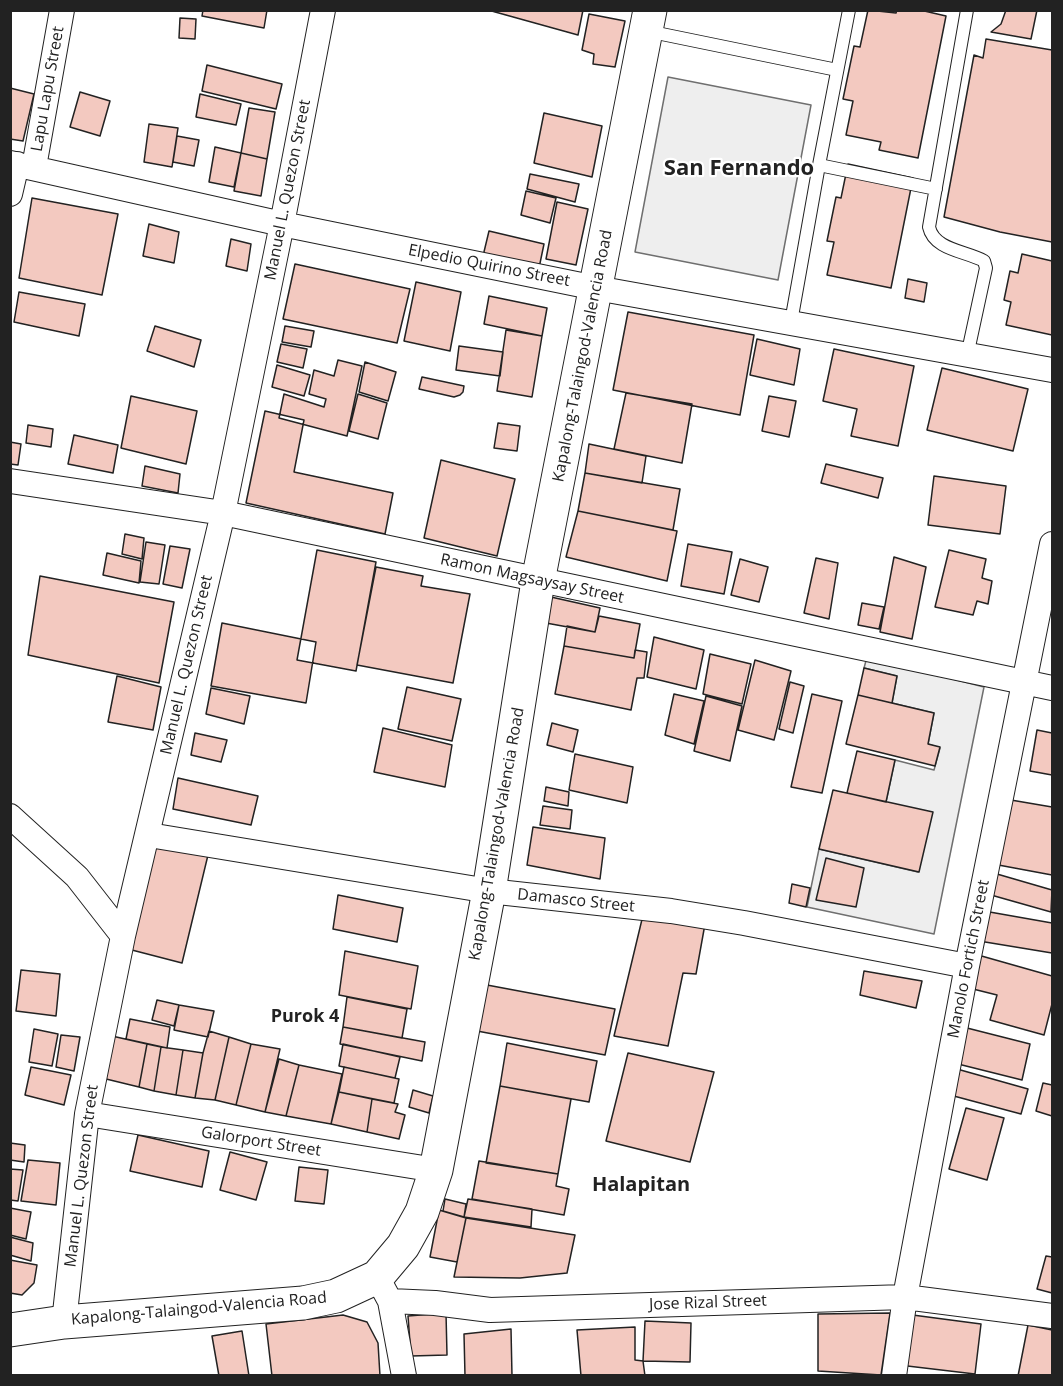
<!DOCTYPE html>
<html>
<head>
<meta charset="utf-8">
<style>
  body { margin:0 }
  #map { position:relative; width:1063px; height:1386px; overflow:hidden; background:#fff; font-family:"Open Sans",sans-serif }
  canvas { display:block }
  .frame { position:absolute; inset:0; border:12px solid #222; pointer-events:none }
</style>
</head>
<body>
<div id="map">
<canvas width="1063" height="1386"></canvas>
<div class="frame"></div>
</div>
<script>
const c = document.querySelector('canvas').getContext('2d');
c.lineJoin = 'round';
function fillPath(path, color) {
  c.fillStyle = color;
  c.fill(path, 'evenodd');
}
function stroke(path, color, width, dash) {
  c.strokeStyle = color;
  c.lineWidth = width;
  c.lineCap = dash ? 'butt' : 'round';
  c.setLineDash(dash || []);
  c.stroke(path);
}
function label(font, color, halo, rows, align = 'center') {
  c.font = font + ' "Open Sans",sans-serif';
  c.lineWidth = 4.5;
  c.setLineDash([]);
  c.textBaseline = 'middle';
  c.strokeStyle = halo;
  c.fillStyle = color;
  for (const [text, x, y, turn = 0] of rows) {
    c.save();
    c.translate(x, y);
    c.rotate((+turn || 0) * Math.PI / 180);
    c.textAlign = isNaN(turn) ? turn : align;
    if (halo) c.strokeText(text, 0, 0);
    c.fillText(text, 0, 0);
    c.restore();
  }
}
const green = new Path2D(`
  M668,77L811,105L778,280L635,252Z
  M867,657L984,687L934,934L807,907L819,849L918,872L886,802L895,760L934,770L940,748L928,744L934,713L892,703L897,676L864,668Z`);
fillPath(green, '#eee');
stroke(green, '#6f6f6f', 1.5);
const building = new Path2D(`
  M203,10H267L264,28L202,16Z
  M488,10H583L578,35Z
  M868,10L896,13L897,10H920L946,16L918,158L879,150L881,142L846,135L853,101L843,99L854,46L860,47Z
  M1006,10H1037L1031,39L991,32L1001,24Z
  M589,14L625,21L615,67L593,64L594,54L582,50Z
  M180,18L196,19L195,39L179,38Z
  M986,39L1052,50V242L1000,232L944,217L974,55L983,58Z
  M207,65L282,84L276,109L202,91Z
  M10,88L34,94L23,141L10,139Z
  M80,92L110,101L100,136L70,127Z
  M200,94L241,104L236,125L196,117Z
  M249,108L275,112L267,159L241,153Z
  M544,113L602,126L592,177L534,163Z
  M149,124L178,128L172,167L144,162Z
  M177,136L199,140L194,166L173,162Z
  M215,147L241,153L234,187L209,182Z
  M241,153L267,159L261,196L234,191Z
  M848,164L913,178L891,288L827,275L834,242L827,241L836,197L841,198Z
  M530,174L579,184L575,202L527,189Z
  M526,191L556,198L550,223L521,215Z
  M32,198L118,214L102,295L19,278Z
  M557,202L588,209L576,265L546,259Z
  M149,224L179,232L174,263L143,256Z
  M489,231L544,244L539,268L483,256Z
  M231,239L251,244L247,271L226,266Z
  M1022,254L1052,261V335L1006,325L1011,302L1004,300L1010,271L1018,273Z
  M295,264L410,289L397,343L283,319Z
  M908,279L927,283L924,302L905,298Z
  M416,282L461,292L450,351L404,341Z
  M19,292L85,304L79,336L14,322Z
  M489,296L547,308L542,336L484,324Z
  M628,312L754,335L740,415L613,390Z
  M155,326L201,340L194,367L147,351Z
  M285,326L314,331L311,347L282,342Z
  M506,330L542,336L532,397L497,391Z
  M757,339L800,349L794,385L750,375Z
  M281,344L307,349L303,368L277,362Z
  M459,346L503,352L500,376L456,370Z
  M834,349L914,366L898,446L851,436L857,409L823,401Z
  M338,360L362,366L347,436L279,418L284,394L324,407L326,399L309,394L314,370L334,376Z
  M365,362L396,372L388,401L359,392Z
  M277,365L310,375L304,396L272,387Z
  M942,368L1028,389L1013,451L927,430Z
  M422,377L464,386L463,392L460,395L454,397L419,389Z
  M626,393L692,404L682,463L614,449Z
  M358,394L387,403L378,439L349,431Z
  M131,396L197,411L186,464L121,448Z
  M769,396L796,401L789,437L762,431Z
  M265,411L304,420L294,472L393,493L385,534L246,503Z
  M498,423L520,426L517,451L494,448Z
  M28,425L53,429L51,447L26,443Z
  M74,435L118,445L113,473L68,464Z
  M10,442L21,444L18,465L10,464Z
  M589,444L646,456L642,483L585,473Z
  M441,460L515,479L497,556L424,538Z
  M826,464L883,478L878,498L821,483Z
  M145,466L180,474L178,493L142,486Z
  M585,473L680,489L673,530L578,511Z
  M934,476L1006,486L1000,534L928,525Z
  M578,511L677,531L667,581L566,557Z
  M125,534L144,538L142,559L122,554Z
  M146,542L165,545L159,584L140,582Z
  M688,544L732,552L724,594L681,586Z
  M170,546L190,549L182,588L163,584Z
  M317,550L376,562L356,671L297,660Z
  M949,550L986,559L982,578L992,581L988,604L977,601L973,615L935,607Z
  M107,553L141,561L139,583L103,575Z
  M894,557L926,567L912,639L880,632Z
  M816,558L838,563L829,619L804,613Z
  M740,559L768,567L759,602L731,595Z
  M376,567L423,576L421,586L470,594L453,683L357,665Z
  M40,576L174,602L159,683L28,655Z
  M551,597L600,608L595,632L546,623Z
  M862,603L884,607L879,629L858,625Z
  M599,616L640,624L634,658L564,646L567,626L595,632Z
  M222,623L316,642L306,703L211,686Z
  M654,637L704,650L696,689L647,677Z
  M564,646L634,658L635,650L647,652L644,678H637L631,710L555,694Z
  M710,654L751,664L742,704L703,694Z
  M755,660L791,671L774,740L738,730Z
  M864,668L897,676L892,703L858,695Z
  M117,676L161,687L153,730L108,722Z
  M790,682L804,686L793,733L779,729Z
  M407,687L461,699L452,741L398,729Z
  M211,688L250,696L244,724L206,714Z
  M674,694L704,701L694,744L665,735Z
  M812,694L842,701L822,793L791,787Z
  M858,695L934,713L928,744L940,747L935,766L846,744Z
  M706,696L742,706L730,761L694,751Z
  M552,723L578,730L573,752L547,745Z
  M383,728L452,745L445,787L374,772Z
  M1037,730L1052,733V775L1030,771Z
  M195,733L227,740L221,762L191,755Z
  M857,751L895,760L886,802L847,793Z
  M575,754L633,767L627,803L569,790Z
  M178,778L258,796L251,825L173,809Z
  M546,787L569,792L568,806L544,801Z
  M833,790L933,812L919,872L819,849Z
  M1005,799L1052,807V875L993,864Z
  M543,806L572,810L570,829L540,825Z
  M533,827L605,838L600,879L527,865Z
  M152,844L208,855L182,963L128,949Z
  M826,858L864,868L856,907L816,900Z
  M997,874L1052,890L1051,912L991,895Z
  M792,884L810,888L806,907L789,903Z
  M338,895L403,908L397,942L333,929Z
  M644,911L705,924L696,974L683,973L668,1046L614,1036Z
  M984,911L1052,923V953L979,941Z
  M345,951L418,966L411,1009L339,995Z
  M978,955L1052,976V1004L1044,1035L990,1020L997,995L969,988Z
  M21,970L60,974L56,1016L16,1011Z
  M864,971L922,981L916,1008L860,995Z
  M487,985L615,1009L605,1055L477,1031Z
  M347,997L407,1009L402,1038L343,1027Z
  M157,1000L179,1005L174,1026L152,1020Z
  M179,1005L214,1011L208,1037L174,1030Z
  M130,1019L170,1027L167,1048L126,1039Z
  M343,1027L425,1042L422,1061L340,1044Z
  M967,1028L1030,1044L1022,1080L958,1064Z
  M34,1029L58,1034L52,1066L29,1062Z
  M209,1031L229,1037L215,1100L195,1098L203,1053Z
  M61,1035L80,1037L74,1071L56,1067Z
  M112,1036L147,1044L139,1087L102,1078Z
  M229,1037L251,1044L236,1105L215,1100Z
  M507,1043L597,1061L589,1102L500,1086Z
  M147,1044L161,1047L154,1091L139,1087Z
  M251,1044L280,1049L265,1112L236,1105Z
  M343,1044L400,1057L395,1078L339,1066Z
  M161,1047L183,1050L176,1095L154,1091Z
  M183,1050L203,1053L195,1098L176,1095Z
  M628,1053L714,1072L690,1162L606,1141Z
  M279,1059L299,1065L286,1116L265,1112Z
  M299,1065L342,1074L331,1124L286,1116Z
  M31,1067L71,1075L64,1105L25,1095Z
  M344,1067L399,1079L394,1103L339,1092Z
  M957,1069L1028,1089L1021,1114L950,1095Z
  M1043,1083L1052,1085V1116L1036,1111Z
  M500,1086L571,1099L558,1174L486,1163Z
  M413,1090L433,1096L429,1113L409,1107Z
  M339,1092L372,1099L367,1132L331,1124Z
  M372,1099L398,1104L395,1112L405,1115L399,1139L367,1132Z
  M966,1108L1004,1118L987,1180L949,1169Z
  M138,1135L209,1151L202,1187L130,1171Z
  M10,1143L25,1145L24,1162L10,1160Z
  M230,1152L267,1162L256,1200L220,1190Z
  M28,1160L60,1163L56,1205L21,1201Z
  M479,1161L558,1174L556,1186L569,1189L564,1215L472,1199Z
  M299,1167L328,1170L324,1204L295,1201Z
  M10,1169L23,1170L18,1201L10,1200Z
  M445,1199L466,1204L464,1217L443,1211Z
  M468,1199L532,1209L531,1227L464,1217Z
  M10,1208L31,1212L26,1239L10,1235Z
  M439,1210L466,1218L457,1262L430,1257Z
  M466,1218L575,1235L567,1273L520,1278L454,1277Z
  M10,1237L33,1243L31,1261L10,1255Z
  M1046,1256L1052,1257V1293L1037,1289Z
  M10,1260L37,1265L34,1283L22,1295L10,1293Z
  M446,1313L447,1355L411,1356L408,1316Z
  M890,1313L881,1375L818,1371V1314Z
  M905,1314L981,1324L975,1374L899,1365Z
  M343,1315L367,1322L378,1343L380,1376H272L266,1324Z
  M645,1321L691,1323L690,1362L643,1361Z
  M1028,1325L1052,1330V1376H1018Z
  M635,1327V1360L643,1361L645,1376H581L577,1330Z
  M511,1329L512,1376H465L464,1334Z
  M242,1331L249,1376H219L212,1336Z`);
fillPath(building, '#f3c9c0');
stroke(building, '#222', 1.5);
const service = new Path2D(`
  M647,31L837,70
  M819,165L936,189
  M791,322L819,165L849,10
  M967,356L986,268L984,261C966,251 934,250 929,227L967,10`);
const minor = new Path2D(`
  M10,163L282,224L596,288L1052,370
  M34,167L62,10
  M10,194L17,164
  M10,481L223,513L1052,688
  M10,816L77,877L123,936
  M149,835L489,891L671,911L744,923L967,966
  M87,1114L436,1170
  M377,1277L390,1301L435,1303L490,1310L905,1297L1052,1316
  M390,1301L404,1376
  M64,1322L87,1114L123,936L223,513L282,224L323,10
  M894,1376L905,1297L967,966L1052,544`);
const trunk = new Path2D(`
  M10,1330L64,1322L303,1303L336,1296L377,1277L403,1246L422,1212L436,1170L489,891L538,581L650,10`);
stroke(service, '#222', 14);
stroke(minor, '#222', 26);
stroke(trunk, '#222', 35);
stroke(service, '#fff', 12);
stroke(minor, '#fff', 24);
stroke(trunk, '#fff', 33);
label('16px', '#222', '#fff', [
  ["Lapu Lapu Street",48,89,-80],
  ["Manuel L. Quezon Street",288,190,-79],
  ["Elpedio Quirino Street",489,266,11],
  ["Kapalong-Talaingod-Valencia Road",583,356,-79],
  ["Ramon Magsaysay Street",532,579,12],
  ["Manuel L. Quezon Street",187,665,-77],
  ["Kapalong-Talaingod-Valencia Road",497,834,-80],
  ["Damasco Street",576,901,6],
  ["Manolo Fortich Street",969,959,-79],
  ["Galorport Street",261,1142,9],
  ["Manuel L. Quezon Street",82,1176,-83],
  ["Jose Rizal Street",708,1303,-2],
  ["Kapalong-Talaingod-Valencia Road",199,1309,-5]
]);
label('bold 18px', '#222', '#fff', [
  ["Purok 4",305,1017]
]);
label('bold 20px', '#222', '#fff', [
  ["Halapitan",641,1185]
]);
label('bold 22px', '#222', '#fff', [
  ["San Fernando",739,169]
]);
</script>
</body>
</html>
